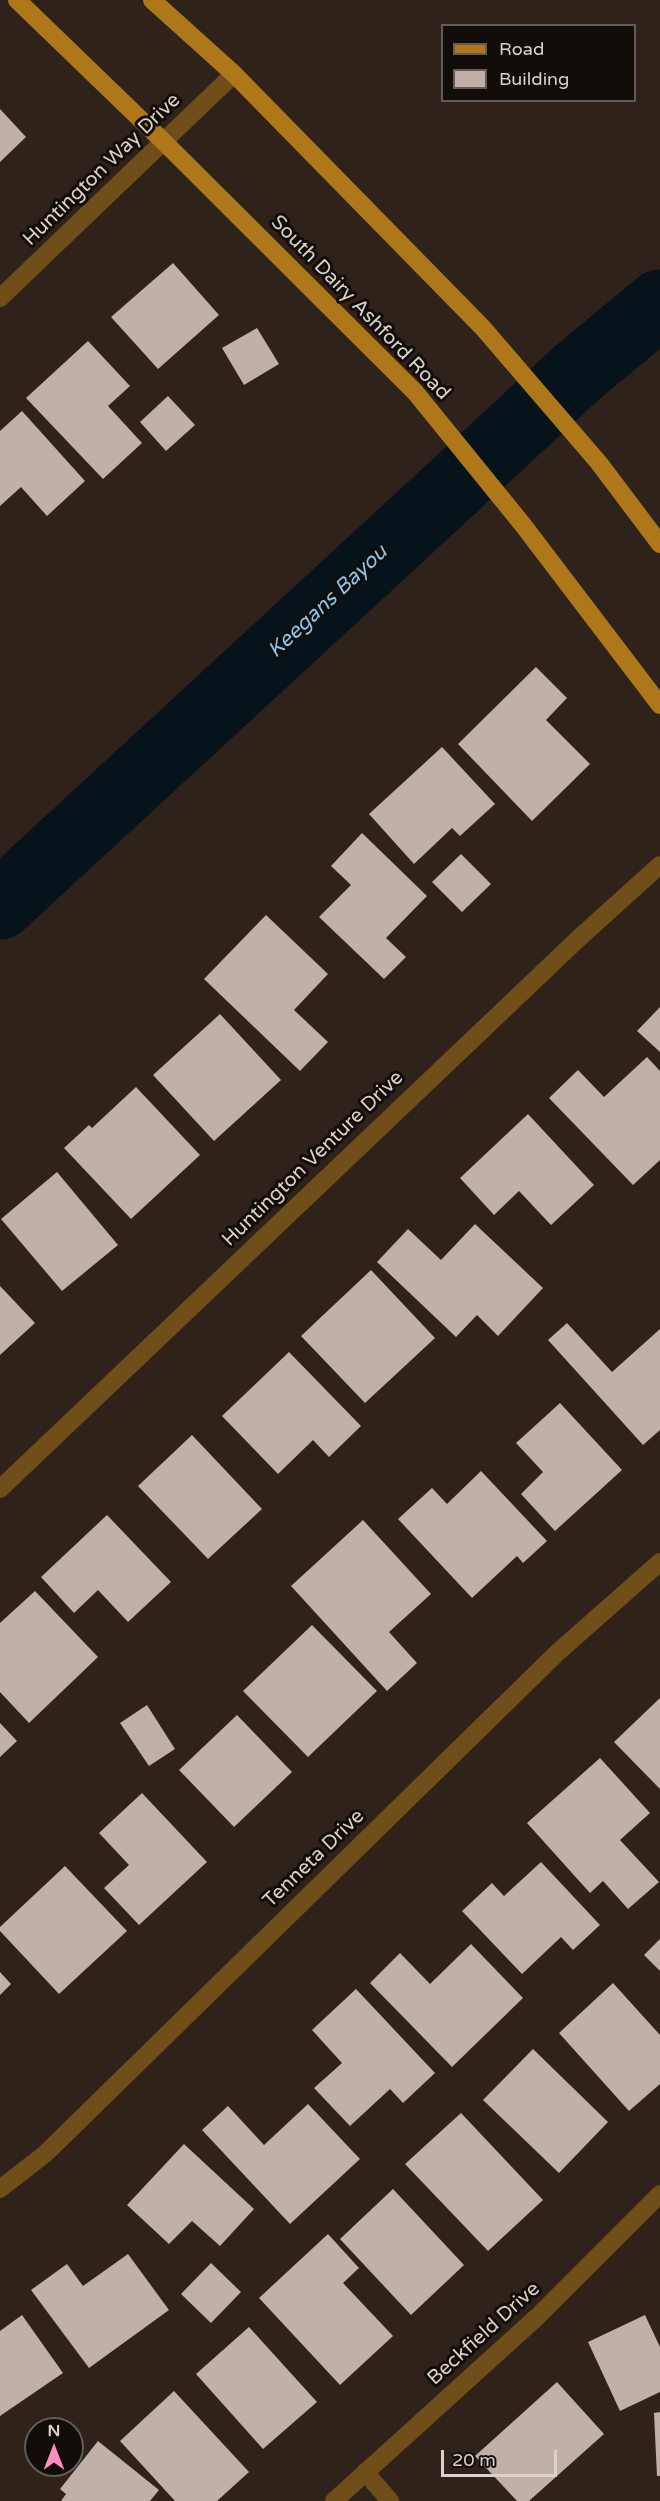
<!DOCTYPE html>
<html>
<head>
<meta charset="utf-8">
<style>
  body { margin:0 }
  #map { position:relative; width:660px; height:2501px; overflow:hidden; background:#2e221a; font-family:"Varela Round",sans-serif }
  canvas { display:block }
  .legend { position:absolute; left:441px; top:24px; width:195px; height:78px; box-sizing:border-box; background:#120d09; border:2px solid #625b57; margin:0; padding:8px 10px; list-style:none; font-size:18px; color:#dad1cc }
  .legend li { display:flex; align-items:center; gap:12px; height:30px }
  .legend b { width:30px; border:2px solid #625b57 }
  .north { position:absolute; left:24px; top:2417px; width:60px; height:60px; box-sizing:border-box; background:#120d09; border:2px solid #625b57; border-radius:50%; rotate:0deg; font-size:16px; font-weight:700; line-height:24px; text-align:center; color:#dad1cc }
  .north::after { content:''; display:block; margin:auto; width:21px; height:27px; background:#fe8ebc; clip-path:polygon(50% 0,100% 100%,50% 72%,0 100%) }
  .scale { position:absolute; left:441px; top:2450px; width:116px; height:27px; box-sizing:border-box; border:3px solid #dad1cc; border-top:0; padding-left:8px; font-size:18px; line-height:21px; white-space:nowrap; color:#dad1cc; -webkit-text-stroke:4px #120d09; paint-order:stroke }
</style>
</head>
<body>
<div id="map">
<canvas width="660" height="2501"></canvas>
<ul class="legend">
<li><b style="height:8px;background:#ae781a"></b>Road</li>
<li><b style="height:16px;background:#c0b0a7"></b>Building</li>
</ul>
<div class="north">N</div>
<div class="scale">20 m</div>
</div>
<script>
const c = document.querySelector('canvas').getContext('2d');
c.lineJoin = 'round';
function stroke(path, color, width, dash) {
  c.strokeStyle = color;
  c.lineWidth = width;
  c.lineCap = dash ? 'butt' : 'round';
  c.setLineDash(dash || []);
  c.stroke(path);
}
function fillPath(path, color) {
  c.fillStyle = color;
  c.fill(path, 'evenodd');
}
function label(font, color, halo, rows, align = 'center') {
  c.font = font + ' "Varela Round",sans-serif';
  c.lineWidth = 6;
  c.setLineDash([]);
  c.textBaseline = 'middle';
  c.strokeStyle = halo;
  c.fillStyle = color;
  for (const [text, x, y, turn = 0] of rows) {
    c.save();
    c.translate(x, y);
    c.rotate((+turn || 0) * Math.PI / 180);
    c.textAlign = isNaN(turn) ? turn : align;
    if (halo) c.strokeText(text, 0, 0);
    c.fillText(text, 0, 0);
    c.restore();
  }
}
stroke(new Path2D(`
  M0,905L578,372L660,304`), '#07131b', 69);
fillPath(new Path2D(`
  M0,109L26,137L0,162Z
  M173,263L219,315L158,369L111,317Z
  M257,328L279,364L244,385L222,348Z
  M88,341L130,386L108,406L142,443L103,479L26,398Z
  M168,396L195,425L166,451L140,422Z
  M22,411L85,481L47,516L21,487L0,506V431Z
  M536,667L567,698L546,720L590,764L532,821L458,744Z
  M442,747L495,804L460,836L452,828L414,864L369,814Z
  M362,833L427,896L386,938L406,957L384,979L319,917L351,885L331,866Z
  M461,854L491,884L462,912L432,882Z
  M266,915L328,974L294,1010L328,1042L300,1071L204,979Z
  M660,1007V1052L637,1031Z
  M220,1014L281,1080L214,1141L153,1075Z
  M647,1057L660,1071V1160L633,1185L549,1098L578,1070L604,1097Z
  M136,1087L200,1155L131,1219L64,1148L89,1125L92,1128Z
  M528,1114L594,1185L551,1225L519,1191L494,1215L460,1178Z
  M57,1172L118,1245L62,1291L1,1219Z
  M475,1224L543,1288L498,1336L477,1315L456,1337L377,1262L408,1229L441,1260Z
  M371,1270L435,1338L365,1403L301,1336Z
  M0,1286L35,1323L0,1355Z
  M567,1323L612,1372L660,1329V1430L643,1445L548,1340Z
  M289,1352L361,1426L329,1457L313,1440L278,1474L222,1416Z
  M560,1403L622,1470L555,1531L521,1494L543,1472L516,1443Z
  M192,1435L262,1509L208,1559L138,1486Z
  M481,1471L547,1541L523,1563L517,1556L472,1598L398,1519L432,1488L447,1504Z
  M107,1515L171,1582L128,1622L98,1590L74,1613L41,1577Z
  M363,1520L431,1594L389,1632L417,1663L387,1691L291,1586Z
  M35,1591L98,1657L29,1723L0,1692V1623Z
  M312,1625L377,1691L308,1757L243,1691Z
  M660,1698V1789L614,1742Z
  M147,1705L175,1749L149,1766L120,1723Z
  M237,1715L292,1772L234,1827L179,1770Z
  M0,1723L17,1741L0,1757Z
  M600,1758L650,1813L620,1840L659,1882L628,1909L603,1881L590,1893L527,1823Z
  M142,1793L207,1862L139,1925L104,1888L129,1865L99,1833Z
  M541,1862L600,1925L573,1950L561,1937L522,1974L462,1911L492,1883L504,1896Z
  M65,1866L127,1931L59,1994L0,1931V1927Z
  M660,1939V1971L644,1955Z
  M471,1944L523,1998L452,2067L370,1983L400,1953L430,1984Z
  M0,1972L11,1984L0,1995Z
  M613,1983L660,2035V2084L629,2111L559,2033Z
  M356,1989L435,2073L403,2103L390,2089L350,2126L314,2088L342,2063L312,2030Z
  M533,2049L608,2122L559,2173L483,2100Z
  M308,2104L360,2159L290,2224L202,2130L228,2106L264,2145Z
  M461,2113L543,2200L488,2251L405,2164Z
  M184,2144L254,2209L220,2246L192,2221L169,2244L127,2205Z
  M393,2189L464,2265L411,2315L340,2239Z
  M328,2234L359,2268L343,2283L393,2336L340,2385L259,2298Z
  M128,2254L169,2310L89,2368L31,2290L67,2264L83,2286Z
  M211,2263L241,2292L211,2323L181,2294Z
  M22,2315L63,2373L0,2416V2331Z
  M645,2315L660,2347V2392L620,2411L588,2342Z
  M249,2327L317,2402L263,2449L196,2374Z
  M557,2382L604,2434L529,2501H517L475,2456Z
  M174,2391L249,2472L217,2501H175L120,2441Z
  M660,2412V2476H657L654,2413Z
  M98,2441L159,2490L150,2501H61L66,2494L60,2489Z`), '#c0b0a7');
stroke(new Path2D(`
  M0,298L234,74
  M0,1489L578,939L660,865
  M0,2189L45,2154L557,1653L660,1562
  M365,2472L390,2501
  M334,2501L537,2317L660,2194`), '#6f4e1a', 18);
stroke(new Path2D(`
  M17,0L164,142L415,392L523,525L660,705
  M152,0L234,74L483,328L599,463L660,544`), '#ae781a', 18);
label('20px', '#dad1cc', '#120d09', [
  ["Huntington Way Drive",102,170,-44],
  ["South Dairy Ashford Road",360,308,46],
  ["Huntington Venture Drive",313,1159,-44],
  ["Tenneta Drive",314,1859,-44],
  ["Beckfield Drive",484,2334,-42]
]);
label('italic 21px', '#85c8f0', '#120d09', [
  ["Keegans Bayou",328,602,-43]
]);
</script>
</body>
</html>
